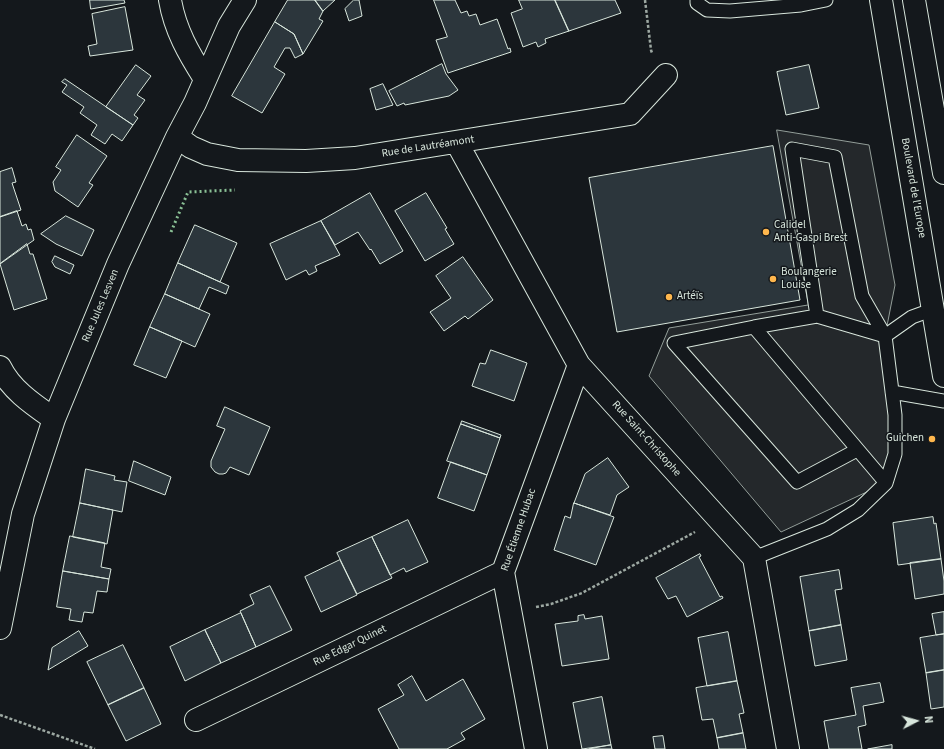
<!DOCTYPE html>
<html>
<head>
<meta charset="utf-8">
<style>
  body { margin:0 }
  #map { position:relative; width:944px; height:749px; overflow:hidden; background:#14181c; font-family:"Source Sans 3",sans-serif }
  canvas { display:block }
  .north { position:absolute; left:896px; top:701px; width:40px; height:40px; -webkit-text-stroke:3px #14181c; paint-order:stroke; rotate:84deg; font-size:11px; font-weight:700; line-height:16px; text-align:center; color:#d8e6dc }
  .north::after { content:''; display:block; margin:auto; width:14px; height:18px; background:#d8e6dc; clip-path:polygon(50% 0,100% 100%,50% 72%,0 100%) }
</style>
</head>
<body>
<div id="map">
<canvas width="944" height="749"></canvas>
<div class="north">N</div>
</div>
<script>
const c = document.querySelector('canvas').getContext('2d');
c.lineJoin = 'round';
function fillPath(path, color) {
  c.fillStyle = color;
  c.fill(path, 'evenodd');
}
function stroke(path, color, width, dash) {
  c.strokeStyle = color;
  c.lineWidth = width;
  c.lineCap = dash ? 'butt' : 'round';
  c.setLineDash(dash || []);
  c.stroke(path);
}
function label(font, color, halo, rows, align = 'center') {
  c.font = font + ' "Source Sans 3",sans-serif';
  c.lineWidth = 3;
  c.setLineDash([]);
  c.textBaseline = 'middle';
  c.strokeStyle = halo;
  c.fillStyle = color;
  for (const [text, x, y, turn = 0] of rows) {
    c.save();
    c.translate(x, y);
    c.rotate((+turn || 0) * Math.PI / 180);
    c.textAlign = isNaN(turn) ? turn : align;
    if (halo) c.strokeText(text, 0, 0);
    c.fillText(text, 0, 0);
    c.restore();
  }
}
const parking = new Path2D(`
  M777,130L869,145L895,285L885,336L895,415L886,483L781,532L649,376L669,328L808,305Z`);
fillPath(parking, '#24282b');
stroke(parking, '#939e99', 1);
const building = new Path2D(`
  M90,0H124L125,3L91,9Z
  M288,0H315L323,11L319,19L323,21L303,54L294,34L275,22Z
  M315,0H335L323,11Z
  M354,0H359L362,16L349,21L345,9Z
  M434,0H455L461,13L467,11L469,16L476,14L480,25L497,19L508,49L510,48L511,52L448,73L436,40L447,37Z
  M519,0H555L569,31L545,39L546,43L538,47L536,42L523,47L511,13L522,9Z
  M555,0H615L621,13L569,31Z
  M125,7L133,50L90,56L88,46L97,44L92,14Z
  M275,22L294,34L303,54L295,58L290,48H285L274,67L285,74L262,113L232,96Z
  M442,64L446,74L458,90L449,96L405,105L404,103L397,106L389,91Z
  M136,65L151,76L137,95L145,100L134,115L138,118L133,125L106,107Z
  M809,65L819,108L786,115L777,72Z
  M65,79L133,125L122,141L112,134L105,144L91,135L97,125L80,113L84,107L62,92L67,85L62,82Z
  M383,84L393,105L376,110L370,89Z
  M77,135L107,156L89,183L93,185L78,207L55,191L53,182L61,170L56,167Z
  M773,146L800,300L617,332L589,178Z
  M12,168L16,182L12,183L21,210L0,217V172Z
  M370,193L403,251L380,264L371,249L370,250L358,232L335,245L321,221Z
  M426,193L447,228L445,229L454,244L425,261L395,211Z
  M17,211L22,226L26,224L28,230L31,229L34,240L0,264V217Z
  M66,216L94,230L82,256L56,244L41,234Z
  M321,221L340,255L315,266L317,271L309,275L306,270L286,280L270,244Z
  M195,225L237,243L220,282L178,263Z
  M27,244L30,254H33L47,299L14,310L0,264Z
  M55,256L74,265L70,274L55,267L52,262Z
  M463,257L493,300L468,319L465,316L444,331L430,312L451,298L436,276Z
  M178,263L229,286L226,294L209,287L199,309L165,294Z
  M165,294L210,314L195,347L150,327Z
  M150,327L182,341L166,378L134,365Z
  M491,350L527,363L514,401L472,386L480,363L485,364Z
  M225,407L270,427L249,475L230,467L226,473L223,474H219L215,472L211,467V461L225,429L217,426Z
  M462,421L501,435L500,438L461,424Z
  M461,424L500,438L487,475L447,461Z
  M608,458L629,487L617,495L610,515L574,503L585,474Z
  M134,461L171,477L165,495L129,481Z
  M451,462L487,475L474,511L438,498Z
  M86,469L115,476L114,480L127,482L122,512L80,503Z
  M80,503L113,510L107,544L73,537Z
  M574,503L614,517L596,565L554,550L565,516L570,518Z
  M933,517L934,524L936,523L941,559L898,565L893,523Z
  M408,520L428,562L406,572L404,568L390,575L372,537Z
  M70,536L105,543L101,567L111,569L109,579L63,571Z
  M372,537L392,578L357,594L337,553Z
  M700,554L701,556L699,557L720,597L722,596L723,598L687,617L676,596L668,599L656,578Z
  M941,559L944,581V594L915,599L910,563Z
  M340,560L357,595L321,612L305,577Z
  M839,570L842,589L835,590L841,625L809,631L800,577Z
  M63,571L109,579L107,592L97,591L93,613L84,612L82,622L69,620L71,609L57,607Z
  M270,586L292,630L256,647L240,611L254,604L250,595Z
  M944,612V634L936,635L932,614Z
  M241,613L256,647L221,663L205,630Z
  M584,615L585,619L602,616L609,659L562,666L555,624L578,621V616Z
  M841,625L847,660L815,666L809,631Z
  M205,630L221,663L185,681L170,647Z
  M79,631L88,646L48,670L52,648Z
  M728,632L737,681L707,686L698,638Z
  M944,634V670L926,673L920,638Z
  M123,645L144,688L108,705L87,662Z
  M944,670V707L931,709L926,673Z
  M412,676L426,701L463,679L485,719L461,733L465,739L447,749H399L378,709L404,695L398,685Z
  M737,681L744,713L739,714L743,733L717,738L713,719L702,720L696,688Z
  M880,683L884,702L863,706L866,725L858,727L862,749H829L824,721L856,715L851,688Z
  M144,688L161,724L126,741L108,705Z
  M602,697L611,745L582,749L573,703Z
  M743,733L746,749H719L717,738Z
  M663,736L665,749H655L653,737Z
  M611,745L612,749H589Z
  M892,745V749H868Z`);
fillPath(building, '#2c363c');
stroke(building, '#d8e6dc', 1);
const lane = new Path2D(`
  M697,0V3L707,10L730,11L801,5
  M801,0V5L826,0
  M754,327L886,483
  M885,336L912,317L934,309
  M892,392L944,401
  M857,450L797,482L674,343L754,327L817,316L885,336
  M754,558L827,529L858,510L886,483L895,454V415L885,336L862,296L835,157L792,149L817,316`);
const street = new Path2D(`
  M170,0C175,30 189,54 205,79
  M177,137L191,147L207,154L238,160L306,161L355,158L630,114L666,75
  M457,143L579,365L754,558L788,749
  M0,367C11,390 34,405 54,419
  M0,628L23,514L54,419L118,264L177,137L195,103L229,26L245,0
  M196,720L503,572
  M536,749L503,572L579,365`);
const primary = new Path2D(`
  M881,0L944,376
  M914,0L944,173`);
stroke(lane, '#d8e6dc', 15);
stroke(street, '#d8e6dc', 24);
stroke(primary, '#d8e6dc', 24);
stroke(new Path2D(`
  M645,0L651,50L652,53
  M536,607L551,604L582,593L695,532
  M0,715L95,749`), '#9da8a2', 2.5, [3, 2]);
stroke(lane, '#14181c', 13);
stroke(street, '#14181c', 22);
stroke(primary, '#14181c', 22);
stroke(new Path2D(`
  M171,232L188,192L235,190`), '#8ac095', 3, [2, 3]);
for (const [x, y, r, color] of [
  [766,232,4,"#ffb74d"],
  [773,279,4,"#ffb74d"],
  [669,297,4,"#ffb74d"],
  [932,439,4,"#ffb74d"]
]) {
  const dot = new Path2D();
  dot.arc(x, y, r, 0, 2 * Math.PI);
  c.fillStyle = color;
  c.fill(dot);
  stroke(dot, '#14181c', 1.5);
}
label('11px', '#d8e6dc', '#14181c', [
  ["Rue de Lautréamont",428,147,-9],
  ["Boulevard de l'Europe",913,188,80],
  ["Rue Jules Lesven",101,306,-67],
  ["Rue Saint-Christophe",646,439,48],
  ["Rue Étienne Hubac",519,530,-71],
  ["Rue Edgar Quinet",350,646,-26]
]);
label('11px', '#d8e6dc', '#14181c', [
  ["Calidel",774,226],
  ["Anti-Gaspi Brest",774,239],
  ["Boulangerie",781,273],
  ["Louise",781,286],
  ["Artéïs",677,297],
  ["Guichen",924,439,"right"]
], 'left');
</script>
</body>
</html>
